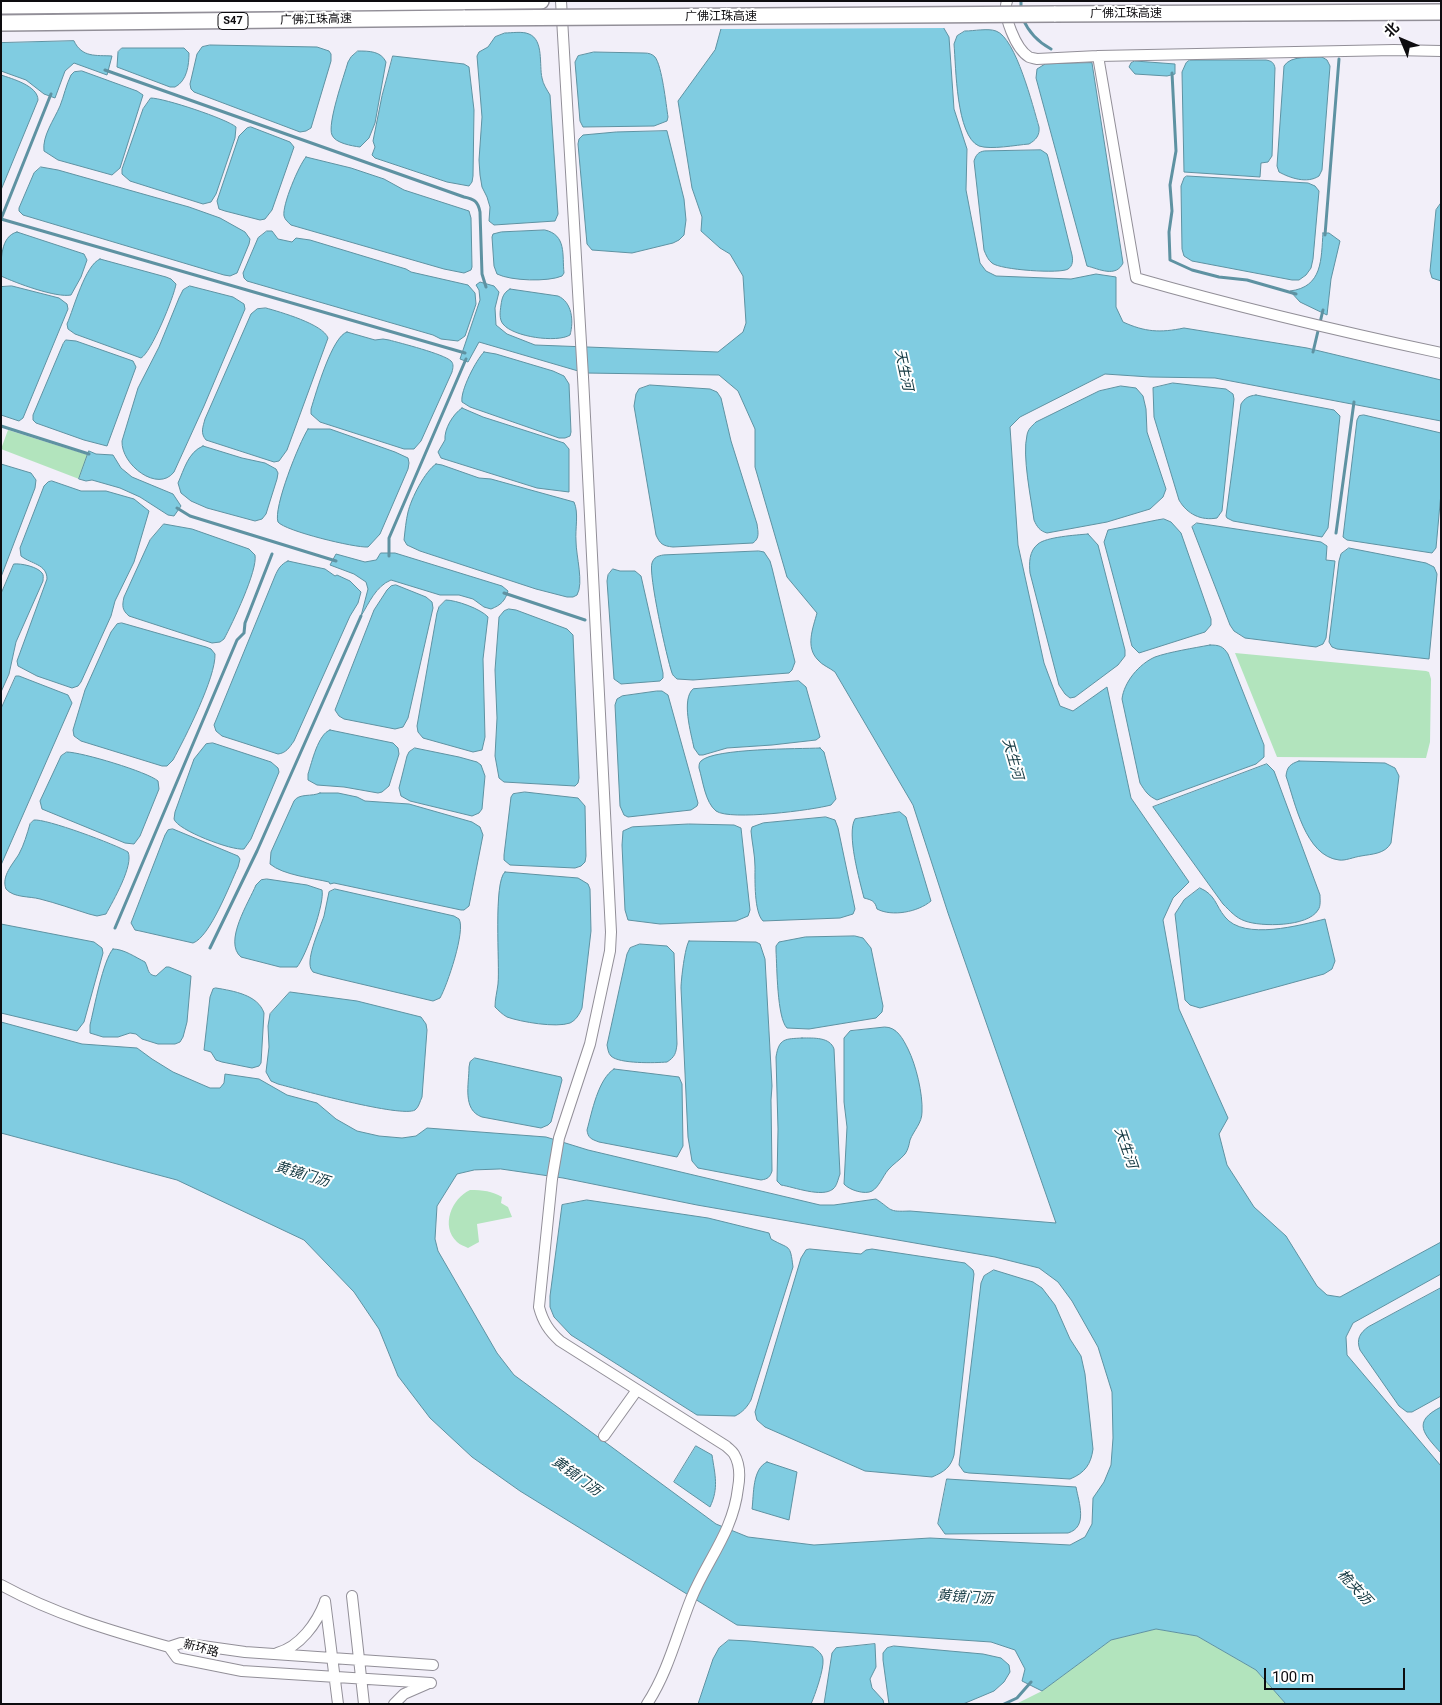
<!DOCTYPE html>
<html>
<head>
<meta charset="utf-8">
<style>
  body { margin:0 }
  #map { position:relative; width:1442px; height:1705px; overflow:hidden; background:#f2eff9; font-family:Roboto,"Noto Sans SC",sans-serif }
  canvas { display:block }
  .frame { position:absolute; inset:0; border:2px solid #0d0c0f; pointer-events:none }
  .north { position:absolute; left:1377px; top:15px; width:50px; height:50px; -webkit-text-stroke:4px #fff; paint-order:stroke; rotate:315deg; font-size:14px; font-weight:700; line-height:20px; text-align:center; color:#0d0c0f }
  .north::after { content:''; display:block; margin:auto; width:18px; height:22px; background:#0d0c0f; clip-path:polygon(50% 0,100% 100%,50% 72%,0 100%) }
  .scale { position:absolute; left:1264px; top:1668px; width:141px; height:22px; box-sizing:border-box; border:2px solid #0d0c0f; border-top:0; padding-left:6px; font-size:15px; line-height:18px; white-space:nowrap; color:#0d0c0f; -webkit-text-stroke:4px #fff; paint-order:stroke }
</style>
</head>
<body>
<div id="map">
<canvas width="1442" height="1705"></canvas>
<div class="frame"></div>
<div class="north">北</div>
<div class="scale">100 m</div>
</div>
<script>
const c = document.querySelector('canvas').getContext('2d');
c.lineJoin = 'round';
function fillPath(path, color) {
  c.fillStyle = color;
  c.fill(path, 'evenodd');
}
function stroke(path, color, width, dash) {
  c.strokeStyle = color;
  c.lineWidth = width;
  c.lineCap = dash ? 'butt' : 'round';
  c.setLineDash(dash || []);
  c.stroke(path);
}
function label(font, color, halo, rows, align = 'center') {
  c.font = font + ' Roboto,"Noto Sans SC",sans-serif';
  c.lineWidth = 4;
  c.setLineDash([]);
  c.textBaseline = 'middle';
  c.strokeStyle = halo;
  c.fillStyle = color;
  for (const [text, x, y, turn = 0] of rows) {
    c.save();
    c.translate(x, y);
    c.rotate((+turn || 0) * Math.PI / 180);
    c.textAlign = isNaN(turn) ? turn : align;
    if (halo) c.strokeText(text, 0, 0);
    c.fillText(text, 0, 0);
    c.restore();
  }
}
fillPath(new Path2D(`
  M8,430L88,455L79,479L1,449Z
  M1235,653L1426,671L1429,672L1431,679L1430,742L1426,758L1277,757Z
  M470,1190C483,1190 492,1191 502,1197L501,1203L508,1207L512,1217L477,1224L479,1242L468,1248C465,1246 460,1245 457,1242C440,1226 452,1198 470,1190Z
  M1156,1629L1197,1636L1256,1670L1286,1704H1016L1042,1691L1111,1640Z`), '#b2e4bd');
const water = new Path2D(`
  M729,1H928L949,37L954,109L967,149L966,190L980,263L986,271L996,276L1071,279L1096,274L1116,277V307L1123,322C1145,332 1160,333 1184,328L1307,348L1441,380V421L1215,378L1150,377L1105,374L1020,417L1010,427L1018,545L1044,663L1060,706L1073,711L1107,687L1131,798L1189,882L1173,898L1163,920L1179,1009L1228,1118L1219,1134L1227,1165L1254,1207L1286,1236L1317,1286L1327,1295L1340,1297L1441,1242V1274L1353,1323L1346,1337L1347,1355L1441,1466V1704H1286L1256,1670L1197,1636L1156,1629L1111,1640L1042,1691L1022,1681L1025,1669L1015,1650L991,1642L737,1625L520,1491L472,1457L430,1418L398,1376L379,1329L354,1292L304,1240L177,1180L1,1133V1022L82,1044L137,1048L152,1059L173,1072L210,1088H220L224,1083L225,1074L259,1079L287,1095L317,1103L336,1119L357,1131L379,1136L402,1138L416,1136L427,1128L546,1137L588,1150L820,1205H834L876,1199C893,1210 887,1212 910,1211L1056,1223L948,913L913,805L835,672C830,668 822,665 818,660C805,647 813,628 817,613L787,577L755,467V429L738,391L719,375L585,373L479,342L468,362L460,359L480,300L479,290L476,285L480,282L494,286L499,292L495,308L496,325L507,334L535,345L718,352L743,332L746,323L743,276L730,254L720,248L701,231L702,217L692,188L678,101L715,50ZM501,1169L563,1178L697,1205L995,1257L1039,1268L1058,1282L1072,1301L1098,1347L1112,1392L1113,1438L1111,1465L1104,1482L1093,1498L1092,1524L1085,1537L1070,1545L930,1538L814,1545L748,1537L716,1524L514,1375L497,1353L438,1251L435,1239L437,1206L457,1174L474,1170Z
  M965,31C974,31 988,28 996,31C1016,38 1033,107 1039,127C1040,135 1036,140 1029,144C1016,145 991,150 979,146C956,136 956,67 954,44L957,36Z
  M505,33C512,33 522,31 529,34C544,40 539,65 542,78C543,84 547,90 550,95L558,214L555,221L494,225L489,221L490,207L487,197L482,187L480,175L479,160L482,117L477,56L479,52L488,47L495,37Z
  M74,41C82,58 96,55 112,56L107,75L74,63L65,71L55,98L44,94L26,80L1,71V43Z
  M210,45L317,47L329,51L331,54V61L311,128L306,131L300,132L194,92L191,89L190,84L197,54L202,47Z
  M122,48H184L189,53C189,65 187,81 175,87H170L117,67L118,52Z
  M358,51C369,51 381,51 386,62L375,123L369,138L360,147C352,146 335,143 332,135C327,124 344,76 348,62L351,57Z
  M594,52L644,53C649,53 652,54 655,57C662,66 666,104 668,117L667,121L654,126L583,127L580,121L575,62L578,56Z
  M393,56L464,64L469,67L474,110L473,176L472,182L469,186L447,182L375,158L372,155L375,147L373,141L382,96Z
  M1322,57L1327,60L1330,66L1322,170L1319,176C1307,184 1290,178 1279,172L1277,166L1284,66C1291,55 1310,58 1322,57Z
  M1190,60H1266C1272,61 1274,63 1275,68L1272,156L1268,162L1261,163L1260,177L1184,172L1182,72L1186,63Z
  M1135,61L1175,64V74L1167,76L1135,74L1129,67L1131,63Z
  M1092,63L1123,263C1116,278 1099,269 1087,266L1036,78L1037,69L1045,64Z
  M82,71L137,91L143,95L120,168L112,175L58,160L44,151C42,136 54,120 60,106C64,96 66,85 71,75L74,72Z
  M1,75C13,79 38,86 38,100L1,190Z
  M151,98C164,98 227,119 236,127L235,138L216,194L211,202L203,204L130,181L122,174V169L143,109Z
  M251,127L290,142L294,147L272,210L265,219L260,220L225,211L219,209L217,201L239,136L247,128Z
  M667,131L684,199L686,220L684,235L679,240L673,243L632,253L592,250L587,244L578,144L579,139L583,135L616,132Z
  M1041,150L1047,154L1048,157L1072,255C1073,260 1073,266 1068,269C1061,274 1000,270 992,263C988,260 986,255 984,250L974,161C976,155 978,152 984,151Z
  M306,157L351,168L384,179L404,190L469,211L471,218L472,267L471,270L464,273L444,269L291,225C288,222 285,220 284,216C282,205 299,165 306,157Z
  M41,167L58,170L189,207L220,218L245,232L250,239L249,244L237,273L230,276L224,275L23,215L19,211V208L34,173Z
  M1187,176L1308,183L1315,186L1319,191L1313,259L1311,268L1306,275L1299,280H1292L1192,261L1184,256L1182,249L1181,186L1184,178Z
  M1441,203V281L1432,278L1430,271L1436,210Z
  M545,230C567,235 562,255 564,273L562,276C548,282 511,281 497,274L494,266L492,237L493,234L501,232Z
  M267,231H272L278,239L292,242L296,238L310,240L406,269L411,272L468,285L475,293L476,304L465,336L458,341L441,339L433,335L247,281L244,278L243,273L258,238Z
  M17,232L84,254L87,260L81,277L71,295C56,298 16,283 1,276C1,261 0,236 17,232Z
  M1323,233H1329L1340,241L1331,279L1327,315L1300,302L1290,291C1323,287 1321,259 1323,233Z
  M100,259L166,277L171,279L176,284C174,297 151,353 141,358L75,334L68,329L67,324C74,308 85,265 100,259Z
  M12,286L59,298L67,304L68,309L23,418L19,421L1,415V287Z
  M190,286L233,297L244,304L245,309L204,406L174,472C158,493 121,465 122,441L138,388L159,347L179,298L183,290Z
  M510,289L558,296C572,302 574,321 570,335C557,343 513,337 503,324C499,319 500,312 501,305C502,298 503,293 510,289Z
  M266,308C280,312 323,324 328,338L287,450L279,461L274,462L206,440C200,433 203,427 205,419L251,314L257,309Z
  M347,332L375,340L383,339L389,340C400,343 444,354 451,361C454,364 453,368 452,372L421,441L414,449H404L320,422L311,414V409C316,393 332,336 347,332Z
  M66,340L76,341L133,361L136,367L107,446L84,440L36,423L33,420V415L63,344Z
  M484,352L496,354L553,371L564,376L569,384L571,432L570,436L565,438H559L470,407L462,402C460,391 476,360 484,352Z
  M1173,383L1226,389L1233,394L1234,399L1222,511L1217,518C1201,521 1187,514 1179,500L1154,417L1153,388Z
  M650,385L710,389L717,392L721,398L731,441L757,524C758,532 760,538 753,543L673,547C663,546 660,544 656,535L634,406L636,394L639,389Z
  M1121,386L1136,388L1143,396L1146,409L1147,432L1166,489L1163,497L1150,509L1107,522L1047,533C1040,531 1037,527 1034,520C1031,498 1022,456 1027,435C1028,429 1032,426 1036,422L1099,391Z
  M1256,395L1334,410L1340,416L1328,528L1322,537L1233,521L1227,518L1226,516L1241,404C1245,398 1248,396 1256,395Z
  M462,408L483,417L564,443L569,449V492L537,488L441,458L438,452L445,440C444,429 453,414 462,408Z
  M1364,415L1441,433V493L1436,548L1432,553L1347,540L1343,537L1357,420L1359,416Z
  M308,429H330L395,452L408,458L409,463L408,469L380,534L368,547C355,548 285,531 278,522C273,508 299,443 308,429Z
  M203,446L242,458L265,463L276,469L278,473L277,479L266,514L262,519L255,521L207,508L191,501L181,493L178,483C184,470 188,452 203,446Z
  M89,451L96,454L113,455L121,468L132,477L173,494L181,506L174,516L168,515L140,497L120,488L92,480L86,481L79,479Z
  M1,464L31,473L36,480L35,488L1,577Z
  M436,464L442,465L479,478L491,479L574,502C579,513 575,529 576,541C576,556 584,583 577,595L573,597H567L536,589L420,551L407,545L404,540C405,531 406,520 408,512C411,499 425,471 436,464Z
  M52,481L81,491H106L134,499L149,511L134,562L115,601L111,616L81,682L78,686L72,688L37,676L18,666L17,661L47,579C47,564 31,564 21,556L20,548L44,486L48,482Z
  M1164,519L1171,522L1181,533L1211,619V625L1205,632L1139,653L1132,646L1104,542L1108,530L1157,520Z
  M1197,523L1321,542L1327,546L1326,560L1335,561L1326,638L1323,644L1316,647L1245,638L1234,631L1230,625L1192,527Z
  M164,524L192,529L249,549L255,555C258,570 232,624 224,639L220,642L212,643L129,616C122,610 122,606 124,597L150,540Z
  M1088,534L1098,545L1125,650V656L1118,665L1075,697L1070,698L1065,694L1059,685L1030,573C1029,563 1029,551 1038,544C1046,537 1076,535 1088,534Z
  M1349,548L1426,563L1434,567L1437,574L1429,659L1337,649L1332,647L1329,642L1339,561L1341,554Z
  M759,551L764,552L770,561L772,568L795,662L792,670L789,673L693,680L677,679C674,676 673,676 672,673C667,659 648,573 652,563C654,557 658,556 663,555Z
  M381,553H395L502,586L508,591C505,601 501,605 491,609L484,607L473,599L459,595H440L391,580C376,586 369,603 361,616L368,589L366,582L354,574L330,565L336,554L365,562L376,560Z
  M288,561L325,569L335,576L337,575L350,581L361,592L358,603L350,616L294,741C289,748 286,753 278,754L222,736L216,731L214,725L275,576C278,569 281,564 288,561Z
  M14,564C21,563 38,567 42,573C44,575 43,578 43,581L16,642L9,674L1,692V594Z
  M613,569L620,571H635L641,576L663,673V678L660,681L621,684L614,679L607,581L608,575Z
  M396,585L426,597L432,602L433,608L408,718L403,727L395,729L344,719L339,716L335,710L374,610L387,590L391,586Z
  M446,600C456,600 481,609 488,617L483,659L485,737L482,750L473,752L423,738L418,732L417,726L437,613L439,607Z
  M509,609L516,610L567,629L573,635L579,778L578,783L575,786L504,782L499,778L495,756L497,718L495,670L499,617L504,611Z
  M122,623L206,647L211,649L215,654C216,677 185,738 173,760L167,766H162L81,741L74,736L73,730L85,690L111,632L117,624Z
  M1210,645C1219,645 1223,646 1228,654L1264,745V757L1256,764L1157,800C1148,796 1145,791 1140,783L1122,699C1124,682 1139,664 1155,657C1169,652 1194,648 1210,645Z
  M16,676H19L68,695L72,703L1,865V709Z
  M799,681L806,687L820,737L816,740L772,745L727,748L703,755H699L694,748C691,733 681,699 693,689Z
  M657,691H662L668,695L698,803L697,806L691,810L628,817L624,815L620,806L615,705L617,699L622,696Z
  M330,730L393,743L398,748L399,754L389,786L382,792L378,793L344,787L317,785L308,780V774C312,762 318,734 330,730Z
  M213,743L271,762L278,768L279,772L251,839L244,849C232,851 177,830 174,819L175,812L194,759L206,744Z
  M415,748L459,757L477,762L481,765L485,776L482,809L479,813L472,816L410,801L401,796L399,788L407,756L409,752Z
  M820,748L824,752L836,799L831,805C813,810 730,821 716,811C705,802 703,781 699,768C699,765 699,763 701,761C714,748 799,749 820,748Z
  M67,752C81,752 148,772 158,781L159,789L140,836L134,844L125,843L42,809L40,801L61,756Z
  M1299,761L1385,763L1395,768L1399,776L1391,843C1385,854 1372,854 1361,856C1354,857 1345,861 1339,860C1305,856 1295,802 1286,776C1287,767 1290,764 1299,761Z
  M1267,764L1274,771L1320,895C1320,900 1321,906 1318,910C1308,927 1261,927 1245,921C1236,918 1230,911 1223,904L1153,807Z
  M525,792L578,798L585,806L586,856L585,862L581,866L575,868L510,865L504,860V855L511,797L513,794Z
  M320,793H338L357,797L365,801L409,804L472,822L480,827L483,835L469,906L464,910H461L334,883L330,884L329,882C312,878 283,875 270,864L271,852L294,801C299,793 312,797 320,793Z
  M900,812L906,817L931,901C918,912 892,917 877,909C875,901 872,900 864,898C860,882 846,833 855,819Z
  M826,817L835,820L838,828L855,909L853,914L840,918L763,921C754,912 755,880 755,867C755,855 752,843 751,831L752,827L763,823Z
  M34,820C45,818 117,845 128,852C134,865 113,901 106,914L97,916L89,914C73,909 56,903 40,899C29,896 14,898 6,889C1,876 13,864 19,854C24,845 27,834 30,824Z
  M689,824L734,825L741,828L750,910L748,916L736,921L660,924L628,920L625,910L622,845L623,831L632,827Z
  M173,829L238,856L240,859L238,867C230,884 210,937 193,943L140,931L135,930L131,923L165,835L168,830Z
  M505,872L578,878L588,884L590,889L591,931L582,1008C579,1015 576,1020 570,1023C556,1028 521,1022 507,1017C502,1014 499,1011 495,1007C495,999 497,992 498,984C500,965 493,881 505,872Z
  M267,879L307,885L322,890C325,903 306,956 297,967H280L241,957C223,942 249,902 256,885L261,880Z
  M1200,888C1216,895 1215,905 1225,917C1244,941 1301,925 1325,919L1335,961L1332,969L1324,974L1200,1008L1190,1005L1185,1000L1175,914L1184,900Z
  M335,889L454,916L459,919C466,930 447,986 440,998L433,1001L323,975L313,972L311,969C306,958 320,928 324,916C326,908 327,900 329,892Z
  M1,924L94,942L102,948L103,953L84,1022L77,1031L1,1013Z
  M855,936L863,938L871,948L883,1006L882,1012L876,1018L809,1029L787,1028C777,1018 777,967 776,951V946L779,942L805,937Z
  M689,941L756,942L760,944L765,959L772,1086L771,1100L772,1171C770,1177 768,1179 761,1180L698,1168L692,1161L688,1137L681,988C681,980 685,946 689,941Z
  M640,944L667,946L674,953L677,1044C676,1053 675,1057 667,1062C655,1063 619,1064 611,1056C608,1053 608,1049 607,1045L627,954L630,948Z
  M113,949C124,949 135,957 145,962C149,969 147,975 156,976L166,967H169L191,976L187,1022L183,1037L180,1042L175,1044H158L142,1039L136,1034L130,1033L118,1037H103L90,1033V1025C94,1009 103,960 113,949Z
  M216,988C234,991 258,995 264,1013L261,1063L259,1066L252,1068L222,1062L216,1060L211,1052L204,1050L210,997L213,989Z
  M290,992L357,1001L421,1017L426,1024L427,1030L422,1097C420,1101 419,1107 415,1110C402,1118 297,1089 278,1084L271,1081L266,1072L269,1047L268,1026L270,1014Z
  M885,1027C897,1027 903,1039 908,1049C916,1065 923,1094 922,1112C922,1123 914,1130 910,1140C909,1145 908,1150 905,1154C900,1160 893,1164 888,1170C883,1176 879,1187 872,1191C865,1195 849,1190 844,1184L847,1127L844,1102V1038L850,1031Z
  M802,1038C814,1038 830,1037 834,1049L840,1174C838,1179 837,1186 833,1189C822,1198 794,1187 781,1185L777,1181L778,1129L776,1057C779,1038 785,1039 802,1038Z
  M475,1058L561,1077L562,1080L551,1122L548,1125L541,1128L482,1117C462,1110 469,1084 469,1067L470,1062Z
  M614,1069L679,1077L682,1084L683,1146L677,1157L599,1142C591,1139 588,1138 587,1130C592,1112 598,1079 614,1069Z
  M587,1200L708,1218L769,1233L771,1239C790,1250 790,1243 793,1267L751,1400C747,1407 743,1412 735,1416L697,1415L571,1335L554,1317L550,1307V1296L562,1205Z
  M810,1249L861,1254L866,1250L872,1249L965,1263L973,1270L974,1274L954,1455C951,1467 944,1472 932,1477L865,1471L765,1427L757,1420L755,1412L801,1258L806,1250Z
  M994,1270L1033,1282L1042,1288L1055,1305L1070,1339L1081,1356L1085,1374L1093,1449C1091,1464 1085,1473 1070,1479L969,1473L964,1472L959,1465L981,1283L984,1276Z
  M1441,1288V1396L1412,1412H1407L1399,1406L1360,1350C1356,1339 1360,1333 1368,1327Z
  M1441,1407V1453C1424,1434 1411,1422 1441,1407Z
  M696,1446L712,1455C715,1475 719,1488 710,1507L674,1482Z
  M767,1462L797,1472L789,1520L752,1509C754,1494 752,1469 767,1462Z
  M947,1479L1076,1487C1079,1503 1088,1527 1068,1533L945,1534L938,1524Z
  M729,1640L749,1641L813,1647C817,1650 823,1654 823,1660C824,1669 815,1695 811,1704H698L713,1659L719,1648Z
  M875,1644L876,1667L870,1679L872,1688L883,1700L884,1704H824L832,1653L836,1648Z
  M894,1646L983,1654L1001,1658L1009,1665L1010,1672L1004,1682L994,1691L963,1704H889L883,1660V1653L887,1648Z`);
fillPath(water, '#80cce1');
stroke(water, '#5e92a2', 1);
fillPath(new Path2D(`
  M726,1H931L946,28L718,29Z`), '#f2eff9');
stroke(new Path2D(`
  M1021,11V1
  M1023,19C1029,33 1038,42 1051,49
  M105,70L464,197C474,199 478,201 480,212L482,274L486,287
  M1172,73L1176,151L1170,185L1172,211L1169,232L1170,260L1192,270L1219,277L1247,280L1296,294
  M1,219L465,353
  M1,219L51,94
  M1325,235L1339,59
  M1313,352L1323,310
  M1,426L89,454
  M177,508L190,516L336,561
  M1336,533L1354,402
  M389,556V538L466,359
  M504,593L585,620
  M115,928L237,640L244,633L245,623L272,554
  M210,948L257,851L361,616
  M1004,1704L1017,1698L1031,1682`), '#5e92a2', 3);
const minor = new Path2D(`
  M561,1L583,377L611,932L610,951L590,1044L559,1138L552,1179L539,1307C543,1322 549,1331 560,1341L726,1446C729,1449 732,1451 734,1454C740,1464 740,1477 738,1488C733,1532 707,1560 691,1599C677,1634 668,1672 647,1704
  M1007,1C1002,15 1016,49 1029,57C1031,58 1034,58 1037,59L1098,56L1394,50L1441,51
  M1098,56L1136,278C1237,307 1338,331 1441,353
  M604,1436L637,1390
  M1,1585C54,1614 111,1631 169,1647
  M352,1596L364,1704
  M325,1601L338,1704
  M169,1647L177,1658L242,1671L431,1683
  M169,1647L181,1643L245,1652L433,1665
  M277,1653C300,1647 317,1623 325,1602
  M394,1704L404,1694L427,1684`);
const highway = new Path2D(`
  M1,6L541,1
  M1054,14L1441,12
  M1,23L465,18`);
stroke(minor, '#928f98', 12);
stroke(highway, '#928f98', 18);
stroke(minor, '#fff', 10);
stroke(highway, '#fff', 15);
const highwayBridge = new Path2D(`
  M465,18L1054,14`);
stroke(highwayBridge, '#928f98', 18, []);
stroke(highwayBridge, '#fff', 15);
for (const [x, y, w] of [
  [233,21,30]
]) {
  const box = new Path2D();
  box.roundRect(x - w / 2, y - 8.5, w, 17, 4);
  c.fillStyle = '#fff';
  c.fill(box);
  stroke(box, '#0d0c0f', 1);
}
label('bold 11px', '#0d0c0f', null, [
  ["S47",233,21]
]);
label('12px', '#0d0c0f', '#fff', [
  ["广佛江珠高速",1126,14],
  ["广佛江珠高速",721,17],
  ["广佛江珠高速",316,20,-1],
  ["新环路",201,1649,15]
]);
label('italic 14px', '#11363f', '#fff', [
  ["天生河",903,370,78],
  ["天生河",1012,759,74],
  ["天生河",1125,1148,71],
  ["黄镜门沥",302,1175,17],
  ["黄镜门沥",576,1477,36],
  ["桅夹沥",1354,1588,47],
  ["黄镜门沥",965,1598,4]
]);
</script>
</body>
</html>
